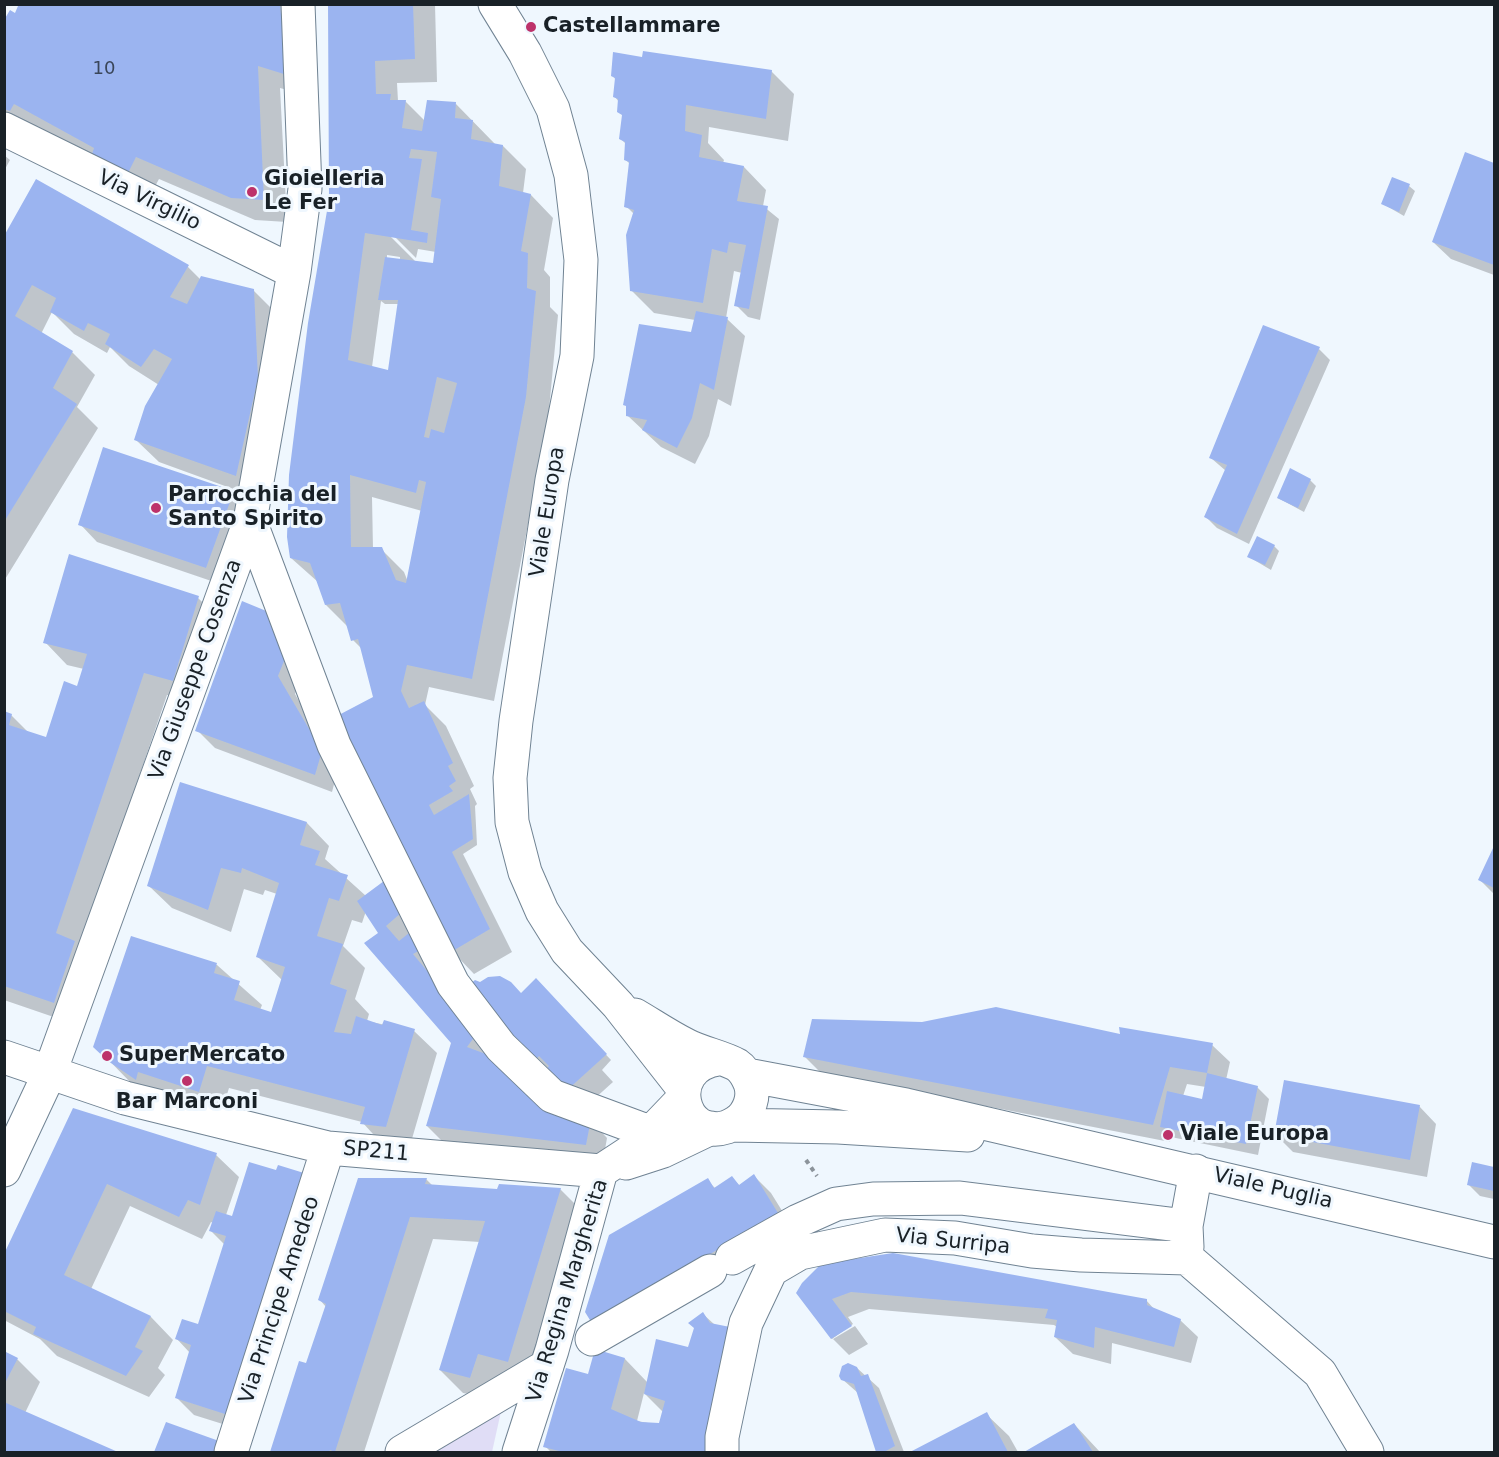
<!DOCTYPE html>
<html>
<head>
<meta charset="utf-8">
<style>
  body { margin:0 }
  #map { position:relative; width:1499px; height:1457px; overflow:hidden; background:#eff7fe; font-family:"DejaVu Sans",sans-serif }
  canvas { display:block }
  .frame { position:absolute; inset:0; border:6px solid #192127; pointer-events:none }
</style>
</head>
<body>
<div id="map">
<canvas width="1499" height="1457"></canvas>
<div class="frame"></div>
</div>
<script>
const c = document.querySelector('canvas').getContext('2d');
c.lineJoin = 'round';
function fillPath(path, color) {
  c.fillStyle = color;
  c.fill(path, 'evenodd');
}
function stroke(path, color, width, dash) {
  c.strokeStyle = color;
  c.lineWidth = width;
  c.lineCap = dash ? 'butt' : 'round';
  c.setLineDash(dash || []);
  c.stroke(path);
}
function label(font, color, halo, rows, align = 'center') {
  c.font = font + ' "DejaVu Sans",sans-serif';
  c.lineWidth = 6;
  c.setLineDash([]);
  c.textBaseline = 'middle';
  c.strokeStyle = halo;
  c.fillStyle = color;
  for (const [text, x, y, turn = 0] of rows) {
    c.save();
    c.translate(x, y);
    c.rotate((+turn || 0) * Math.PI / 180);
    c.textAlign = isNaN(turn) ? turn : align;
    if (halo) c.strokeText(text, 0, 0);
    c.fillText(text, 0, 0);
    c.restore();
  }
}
fillPath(new Path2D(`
  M502,1407L492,1452H432Z`), '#e0ddf6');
fillPath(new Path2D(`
  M28,4H300L309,96L280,88L287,222L255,220L159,179L151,194L101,161L37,126L33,133L4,118V23Z
  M329,4H435L437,82L397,83L398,101H405L425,121L456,104L495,144L503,146L526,169L523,193L531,195L553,218L544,270L550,277V307L558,315L548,420L494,701L429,687L425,705L446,726L474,786L470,789L477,804L475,806L477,845L463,854L512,952L474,974L452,951L362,649L353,640L349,628L326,605L318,582L291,558L331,199ZM390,236H394L416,258L418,249L436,252L435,264L421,267ZM387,255L400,257V260L387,258ZM381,301L385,304H399L389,372L372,367ZM372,497L422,511L408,582L404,572L381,549H373Z
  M644,52L771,71L794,94L788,141L709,127L708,143L724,160L723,163L744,167L766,190L763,206L779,219L760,320L748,317L736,305L742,273L734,271L726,318L745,336L731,406L718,399L709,436L695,464L661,447L628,416L692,334L695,320L654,313L631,290L634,214L626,206L630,164L625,159L626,144L621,139L623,116L619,102L615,97L616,80L612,75L643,59Z
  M1466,154L1494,164V275L1451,259L1433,242Z
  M4,155L10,160L4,171Z
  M1409,186L1415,191L1404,216L1383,204Z
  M4,239L188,267L201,280L253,290L276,313L258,498L159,462L136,440L159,385L129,366L110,347L107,353L74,334L52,312L41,334L72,352L95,375L77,407L98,428L4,581Z
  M1319,349L1330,360L1249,544L1217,528L1206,517L1226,471L1211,458Z
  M1310,480L1316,486L1304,512L1278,498Z
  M233,493L251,510L223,585L97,542L80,524Z
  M1274,546L1279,551L1271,570L1249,557Z
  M198,598L221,620L196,703L167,695L80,949L77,1025L4,1000V713L11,715L29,733L47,739L77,688L84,669L67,665L45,642Z
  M243,603L303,674L295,694L338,769L332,792L215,748L197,730Z
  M181,784L307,823L329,846L325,859L366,896L384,883L417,931L607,1138L603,1161L444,1143L427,1126L453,1042L366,911L362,923L352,920L343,946L365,968L355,999L369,1014L367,1021L414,1031L437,1053L409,1149L384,1146L362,1122L229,1088L221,1114L132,1084L95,1046L132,938L217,965L262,1005L260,1010L272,1014L282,980L258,957L277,894L265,890L263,895L244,889L231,932L172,908L149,886Z
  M1494,849V894L1480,880Z
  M536,980L611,1060L602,1070L613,1082L583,1109L532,1064L522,994Z
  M922,1024L1122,1036L1212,1045L1230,1062L1226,1080L1257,1087L1269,1099L1258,1155L1171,1137L1170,1142L822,1074L805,1057ZM1187,1084L1206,1087L1204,1100L1183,1096Z
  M1419,1106L1436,1124L1427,1177L1293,1152L1275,1134Z
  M73,1110L216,1155L239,1177L226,1215L245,1431L194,1415L177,1398L190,1353L177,1339L199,1326L225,1245L211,1231L213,1223L211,1222L202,1239L130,1206L91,1289L151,1317L173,1340L158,1368L165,1375L149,1397L57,1356L40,1339L4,1320V1257Z
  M1474,1164L1494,1169V1199L1480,1196L1469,1185Z
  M754,1176L771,1193L794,1230L611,1341L707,1180L716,1189L732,1178L740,1186Z
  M426,1179L433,1186L498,1190L560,1189L583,1212L530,1384L493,1399L463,1393L440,1370L480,1242L433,1239L364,1452H272L300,1363L307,1365L326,1307L320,1300Z
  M803,1284L1146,1300L1155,1310L1180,1320L1198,1337L1191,1363L1112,1343L1111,1364L1073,1354L1055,1337L1057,1327L1054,1325L869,1309L848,1317L853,1324L832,1339L798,1293Z
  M703,1314L715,1325L735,1452H551L545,1446L589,1376L596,1351L625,1359L648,1383L689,1349ZM644,1393L664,1413L660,1425L637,1421Z
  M855,1326L868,1344L849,1355L833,1339Z
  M4,1353L17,1359L40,1382L25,1413L115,1452H4Z
  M857,1368L879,1388L904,1452H878L858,1393L842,1379Z
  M986,1414L1009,1436L1018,1452H913Z
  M167,1424L228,1452H155Z
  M1074,1424L1100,1452H1027Z`), '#0003');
fillPath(new Path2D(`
  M26,4H280L287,75L258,66L264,200L231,198L136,157L128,173L92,154L94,148L14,104L10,111L4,109V20L10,10L15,13L18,6Z
  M328,4H413L415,59L375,61L376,94H391L390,100H406L402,128L422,131L427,100L456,102L455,118L473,120L471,139L503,145L499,186L531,194L521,251L528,253L527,288L536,291L526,397L472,679L407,665L401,691L409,708L424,701L453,763L448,766L456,781L449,786L453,791L429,805L434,815L469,794L473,839L452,852L490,929L451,952L335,717L373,697L358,639L351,641L340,603L325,605L310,563L290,558L287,537L289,475L308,323L329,199ZM411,149L437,152L431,197L441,199L433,263L385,257L378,300H398L388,370L348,360L365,233L427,243L428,233L411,230L422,159L409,158ZM437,377L457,383L444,433L431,429L429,438L424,437ZM350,475L416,493L419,480L426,482L406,583L396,580L382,547H351Z
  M643,51L772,70L766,119L686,105L685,131L702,135L699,157L744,166L737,201L768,206L749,309L734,306L746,245L729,242L727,253L712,249L703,303L630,291L626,235L634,210L624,207L629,162L624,160L625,142L619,139L622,115L617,112L618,99L613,97L615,78L611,76L613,52L642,57Z
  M1465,152L1494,163V265L1432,242Z
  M1392,177L1410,184L1399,212L1381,204Z
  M36,179L189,265L170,297L187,304L201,276L254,289L258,378L236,476L134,440L145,406L172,359L154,349L141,367L105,344L110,334L88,323L84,331L50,312L56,298L32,285L15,316L73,351L53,388L77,404L4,522V236Z
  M696,311L728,317L714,390L700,383L692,418L677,448L642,430L647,420L626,416V406L623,405L639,324L691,332Z
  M1263,325L1320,347L1237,534L1204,517L1227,465L1209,458Z
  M103,447L234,491L206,568L78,525Z
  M1290,468L1311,479L1298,508L1277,498Z
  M1257,536L1275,545L1265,565L1247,557Z
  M69,554L199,596L173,681L144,673L56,933L75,941L54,1003L4,986V711L12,714L9,725L46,737L64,681L77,686L87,654L43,643Z
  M242,601L276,615L286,656L278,676L322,751L315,775L195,731Z
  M180,782L307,822L300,845L320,851L315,865L348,875L339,901L329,898L317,936L343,944L330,984L347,990L334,1032L351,1034L356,1016L382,1025L384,1020L415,1029L386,1127L360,1124L365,1107L207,1066L199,1092L138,1072L136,1080L108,1061L93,1047L131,936L217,963L214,973L240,981L234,1000L271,1012L285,967L256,957L279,883L242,868L241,873L221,868L208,910L147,886Z
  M1494,846V888L1478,880Z
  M384,881L401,913L386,926L399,941L414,929L424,948L413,954L478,1032L467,1047L494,1057L591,1119L586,1145L426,1126L451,1043L364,943L378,933L357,901Z
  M500,976L511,982L521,993L536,978L607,1054L565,1092L542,1074L549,1066L539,1056L531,1065L470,984L475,980L480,982L488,977Z
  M996,1007L1120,1034L1119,1027L1213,1043L1207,1073L1170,1067L1153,1125L803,1057L812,1019L922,1022Z
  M1207,1073L1258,1086L1246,1144L1160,1127L1167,1091L1202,1099Z
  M1284,1080L1420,1105L1410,1160L1274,1135Z
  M73,1108L217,1153L200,1205L188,1200L179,1217L107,1184L64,1275L151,1316L135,1347L143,1351L126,1376L33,1334L36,1327L4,1311V1254Z
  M249,1162L276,1170L278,1165L304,1173L228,1415L175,1398L191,1345L175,1339L182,1319L198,1324L226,1236L209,1231L216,1211L232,1216Z
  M1472,1162L1494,1167V1191L1467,1185Z
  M754,1174L778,1213L593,1325L585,1312L609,1235L708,1178L714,1188L732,1176L739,1185Z
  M358,1178H427L425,1184L497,1189L499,1184L561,1188L508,1362L478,1354L470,1378L439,1370L485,1221L410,1217L335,1452L330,1450L329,1452H270L299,1361L306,1363L326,1304L318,1300Z
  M893,1253L1147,1299V1305L1181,1319L1174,1347L1095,1327L1094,1348L1054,1337L1057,1320L1045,1318L1048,1309L851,1292L832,1299L852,1326L831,1339L796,1293L802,1283L821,1264Z
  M703,1312L710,1323L730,1327L711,1452H563L543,1447L566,1368L588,1374L595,1349L625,1358L611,1409L641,1422L659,1423L665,1401L644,1394L656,1339L688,1347L694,1328L688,1323Z
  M4,1351L18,1358L4,1385Z
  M848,1363L857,1367L861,1376L868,1374L895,1446L884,1452H876L854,1384L841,1380L839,1376L842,1366Z
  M4,1402L118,1452H4Z
  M987,1412L1008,1452H910Z
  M166,1422L219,1441L214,1452H154Z
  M1074,1423L1093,1452H1024Z`), '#9bb4f0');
const minor = new Path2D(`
  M4,129L294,272
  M250,521L334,745L453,984L501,1047L552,1096L652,1133
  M4,1057L125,1098L328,1148L601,1171L636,1148L683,1099
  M626,1163L663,1151L711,1128
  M4,1170L50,1072L250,521L294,272L305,189L298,4
  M1187,1247L1186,1226L1196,1171
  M732,1258L798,1221L836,1204L873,1199L960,1198L1186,1226
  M1187,1258L1320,1373L1367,1452
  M592,1339L710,1271
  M231,1452L328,1148
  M402,1452L547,1366
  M519,1452L552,1350L601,1171
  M722,1452V1437L746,1323L771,1270L800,1253L885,1235L955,1238L1032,1251L1081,1255L1187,1258`);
const major = new Path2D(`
  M495,4L525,53L553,109L571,175L581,260L577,356L552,480L516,721L510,778L512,822L525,872L542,911L567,951L618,1005L683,1088
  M635,1015C652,1025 668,1036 686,1045C701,1053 723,1057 737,1065C743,1069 747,1076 750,1083C754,1094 751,1105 745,1114C741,1120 734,1124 727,1127C682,1142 662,1068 718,1059
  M747,1075L906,1105L1494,1242
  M733,1125L838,1127L968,1135`);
stroke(minor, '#708393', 35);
stroke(major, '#708393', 35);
stroke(new Path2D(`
  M806,1160L817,1176`), '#8c949b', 4, [4.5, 4.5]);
stroke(minor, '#fff', 33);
stroke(major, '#fff', 33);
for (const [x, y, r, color] of [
  [531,27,6,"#bd326a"],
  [252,192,6,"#bd326a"],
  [156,508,6,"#bd326a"],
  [107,1056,6,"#bd326a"],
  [187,1081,6,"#bd326a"],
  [1168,1135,6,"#bd326a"]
]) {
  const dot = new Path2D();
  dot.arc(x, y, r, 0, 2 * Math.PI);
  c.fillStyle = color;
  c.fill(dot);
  stroke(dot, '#eff7fe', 2);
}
label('18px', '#3a4659', null, [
  ["10",104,69]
]);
label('bold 21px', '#192127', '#eff7fe', [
  ["Castellammare",543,27],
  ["Gioielleria",264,180],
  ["Le Fer",264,204],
  ["Parrocchia del",168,496],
  ["Santo Spirito",168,520],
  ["SuperMercato",119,1056],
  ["Bar Marconi",187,1103,"center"],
  ["Viale Europa",1180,1135]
], 'left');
label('21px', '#192127', '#eff7fe', [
  ["Via Virgilio",149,201,26],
  ["Viale Europa",548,512,-81],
  ["Via Giuseppe Cosenza",196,670,-70],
  ["SP211",376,1152,5],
  ["Viale Puglia",1273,1189,13],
  ["Via Surripa",953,1242,6],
  ["Via Regina Margherita",568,1291,-73],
  ["Via Principe Amedeo",280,1300,-72]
]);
</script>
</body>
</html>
